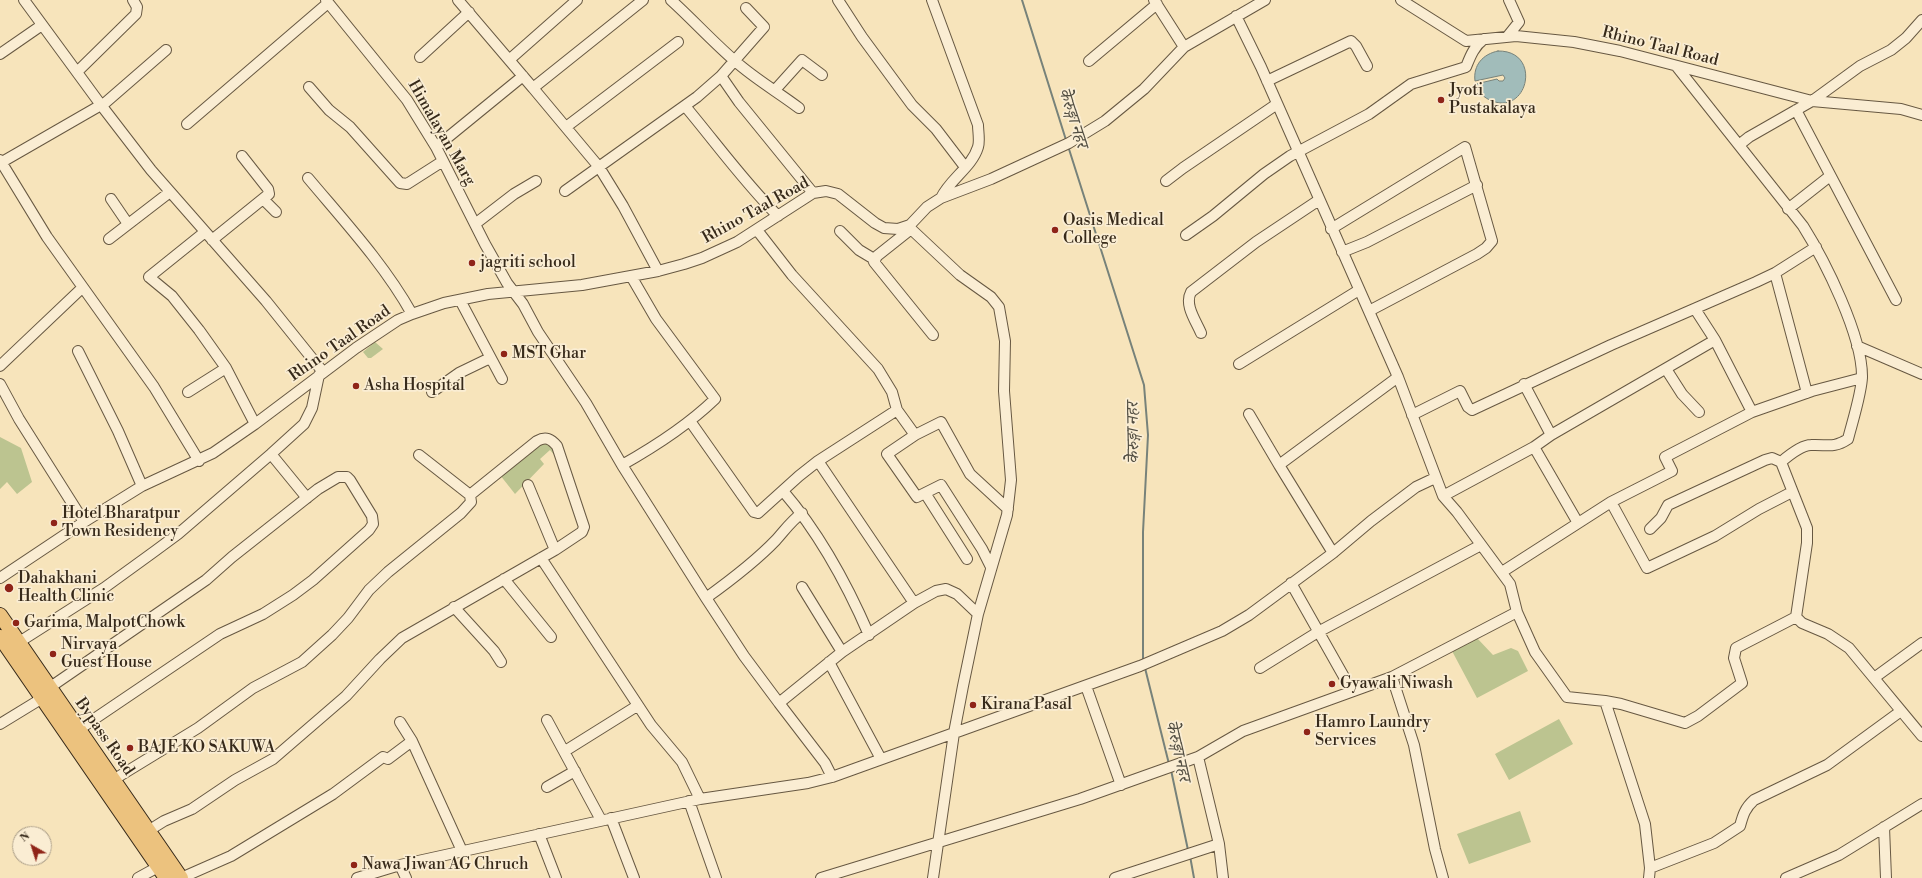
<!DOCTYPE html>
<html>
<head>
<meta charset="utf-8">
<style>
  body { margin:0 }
  #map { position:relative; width:1922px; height:878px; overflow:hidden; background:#f7e4bb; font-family:"Libre Bodoni",serif }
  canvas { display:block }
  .north { position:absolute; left:12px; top:826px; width:40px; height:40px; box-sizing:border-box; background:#faedd3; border:1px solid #ac9f89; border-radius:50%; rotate:321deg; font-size:11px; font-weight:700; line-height:16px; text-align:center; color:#372a1a }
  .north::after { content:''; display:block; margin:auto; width:14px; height:18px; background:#8f2418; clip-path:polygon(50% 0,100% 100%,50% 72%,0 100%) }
</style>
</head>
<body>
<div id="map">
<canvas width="1922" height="878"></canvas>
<div class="north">N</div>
</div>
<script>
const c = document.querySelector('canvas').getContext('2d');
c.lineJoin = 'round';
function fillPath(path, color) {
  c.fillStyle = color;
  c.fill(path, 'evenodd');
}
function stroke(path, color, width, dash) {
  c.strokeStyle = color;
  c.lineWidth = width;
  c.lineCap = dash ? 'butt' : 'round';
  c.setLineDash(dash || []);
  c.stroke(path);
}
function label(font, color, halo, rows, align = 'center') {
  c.font = font + ' "Libre Bodoni","Noto Serif Devanagari",serif';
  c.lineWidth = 3.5;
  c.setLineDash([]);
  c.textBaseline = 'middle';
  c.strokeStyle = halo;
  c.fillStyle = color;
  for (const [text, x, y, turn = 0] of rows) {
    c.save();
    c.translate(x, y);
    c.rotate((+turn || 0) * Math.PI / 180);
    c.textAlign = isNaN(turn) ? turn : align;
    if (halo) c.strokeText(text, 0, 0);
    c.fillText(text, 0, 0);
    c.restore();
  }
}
fillPath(new Path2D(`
  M375,342L383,349L371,358H368L363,352Z
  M0,437L21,448L32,482L17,494L7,482L0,489Z
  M544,442L551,445L556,457L550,450L540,459L544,464L515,494L500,475Z
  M1477,638L1493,655L1511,648L1518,651L1528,671L1477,698L1452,651Z
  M1559,719L1573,744L1509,780L1495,754Z
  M1520,811L1531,842L1469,864L1457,834Z`), '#bcc490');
const water = new Path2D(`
  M1498,51C1542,50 1529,115 1492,101C1484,98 1478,92 1476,84L1497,79L1499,81H1503L1505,78L1503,75L1475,81C1473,65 1483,54 1498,51Z`);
fillPath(water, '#a1bcba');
stroke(water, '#77827a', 1);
stroke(new Path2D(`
  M1022,0L1066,140
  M1068,146L1144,385L1148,435L1143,532V661
  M1145,668L1169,764
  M1171,770L1188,850
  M1190,856L1194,878`), '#77827a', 2);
const minor = new Path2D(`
  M24,0L101,105L105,103L166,50
  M326,0L407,100L436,147L485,244L507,283L523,304L538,332L586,403L622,465L706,598L744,656L779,703
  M458,0L533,88
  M643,0L533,88L599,167L623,206L658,271
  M671,0C693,20 713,42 735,61C755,79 778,92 799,108
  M838,0L862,37L912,105L936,129L965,167
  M932,0L978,125C978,131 980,141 978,147C972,167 950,179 941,198
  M1154,0L1184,47
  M1401,0L1466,41L1516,36L1574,42L1620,51L1812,101L1901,109L1922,115
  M1236,16L1261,67L1398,377L1443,496L1457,512L1510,584L1517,612L1535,652L1567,697L1605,701L1645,824L1650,868L1649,878
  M1507,37L1519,22L1509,0
  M0,54L42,25
  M420,57L469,12
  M509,60L577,0
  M1089,61L1157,4
  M1677,67L1803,226C1825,261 1862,335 1862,376C1862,392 1852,423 1848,439C1833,449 1827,444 1811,445C1802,445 1788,456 1781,462L1807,528V543L1796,617L1802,623L1828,634L1849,648L1922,736
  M77,72L136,14L137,7L133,0
  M721,76L739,102L813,193
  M1267,81L1351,41L1356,46L1367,66
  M309,87L329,110L350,127L400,183L407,184L443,161
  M775,90L802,60L822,75
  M685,106C716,143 744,182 778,216
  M1796,110L1896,300
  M187,124L328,3
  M566,127L678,42
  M1739,145L1749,137L1812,101L1860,66L1891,50L1906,38L1922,20
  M436,147L523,76
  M0,160L47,237L154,387L199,461
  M2,162L101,105L151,170L266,301L323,372
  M308,178C344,221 384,264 412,314
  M1166,181L1183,168L1277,104
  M565,191L697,97L721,76L764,27L746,8
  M111,199L128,224
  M263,199L276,212
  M1788,209L1830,176
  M475,224L514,194L536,181
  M910,225L911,229L960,275L991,297L999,307L1005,341L1004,391L1011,480L1007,515L978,614L963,686L954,733L933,878
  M911,229L877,256L874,262L933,335
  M1331,229L1465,147L1492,241L1486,248L1477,254L1369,311
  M840,231L859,250L874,259
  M205,232L149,277L172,296L199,330L226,368L255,424
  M1186,235L1213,216L1264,174L1290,156L1369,114L1411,84L1466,67C1470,57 1474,46 1484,39
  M109,239L170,192
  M212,240L269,194L268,189L242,156
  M1342,252L1367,242L1477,185
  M1775,273L1807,393
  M460,300L502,379
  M1695,309L1715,340L1752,412
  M1201,333C1196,321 1184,305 1191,292L1256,242L1319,200
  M1857,346L1922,374
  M78,351L118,431L142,486
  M1239,364L1359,290
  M0,366L82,288
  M1666,369L1682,394L1699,412
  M0,384L19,419L84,522
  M188,392L226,368
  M432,392L459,373L490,358
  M897,410L915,435L941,422L970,474L1008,509
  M1249,414L1279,465
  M1412,415L1460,391L1468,407L1472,410L1611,345L1756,282L1775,273L1816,247
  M690,421L754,512L758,513L799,476L818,461L897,410L892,392L878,369L792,275L757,230
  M915,435L887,454L917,497L941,485L982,549L991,567
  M1551,435L1715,340
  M1534,447L1578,523
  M271,454L307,498
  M419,455L470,495
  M818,461L914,603
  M622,465C654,447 687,426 715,399L656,319L631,276
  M528,485L555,550
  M783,491C820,534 847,584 869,635
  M925,493L967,559
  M1443,496L1534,447L1551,435L1524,384
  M1611,502L1647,568L1715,536L1759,509L1792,492
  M1650,529L1661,518L1668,505L1765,460L1772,458L1781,462
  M1333,553L1279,465L1398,377
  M541,558L651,725L682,762L700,799
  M1502,572L1611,502L1672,471L1665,457L1752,412L1812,391L1862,378
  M0,578L84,522L142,486L213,453L255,424L356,348L398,320L412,314L444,303L488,294L582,285L658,271L684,264L702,258L737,242L813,193L826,191L838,194L875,223L884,228L898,229L910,225L927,207L941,198L991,179L1069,143L1105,121L1144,89L1184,47L1265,0
  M504,579L551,637
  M1291,583L1352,691
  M802,587L842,652
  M706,598C731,580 755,562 776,540C785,530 791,521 802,513
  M454,607L494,651L501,662
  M13,646L104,588L155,551L178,534L271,454L304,424L312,408L319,375
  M829,662L881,759
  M1260,668L1318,632L1481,545
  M1392,677L1414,745L1435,849L1443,878
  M1874,678L1922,643
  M1086,686L1121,785
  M1605,701L1621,704L1685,723L1698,716L1742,683L1734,658L1736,648L1796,617
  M547,720L601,820
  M400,722L412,741L462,851
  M0,724L36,702L49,688L206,580L232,557L318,489L338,477H347L350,480L372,516L373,524L369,530L313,580L293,595L263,614L220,634L78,730
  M565,751L637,706
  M1198,757L1219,844L1223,878
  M832,777L825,763L779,703L842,652L914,603L936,591L946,589L957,594L978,614
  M113,780L198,728L253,688L302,662L332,635L348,618L369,590L388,572L461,513L471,502L470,495L537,441C546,436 551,439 557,446L584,527L582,532L555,550L402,638L380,659L346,696L273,759L235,780L192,809L164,821L148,831
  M547,787L575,771
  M689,801L716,878
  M611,818L634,878
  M1884,827L1886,878
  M539,834L556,878
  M400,865L406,878
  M1650,868L1714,843L1740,826C1743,815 1745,808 1754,800L1827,765L1901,711
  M138,878L158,867
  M181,878L231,856L333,794L383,757L388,759L412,741
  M357,878L400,865L700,799L808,783L832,777L1140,666L1222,631L1249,615L1333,553L1371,521L1416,487L1435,478
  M821,878L1080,799L1198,757L1243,731L1392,677L1517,612
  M1115,878L1219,844
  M1786,878L1839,855L1922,804`);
const highway = new Path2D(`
  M0,615L181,878
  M0,637L166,878`);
stroke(minor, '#675842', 12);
stroke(highway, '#372a1a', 16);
stroke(minor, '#faedd3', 10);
stroke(highway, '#ecc27e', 14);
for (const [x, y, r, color] of [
  [1441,100,4,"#8f2418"],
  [1055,230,4,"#8f2418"],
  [472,263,4,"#8f2418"],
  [504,354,4,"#8f2418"],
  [356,386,4,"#8f2418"],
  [54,523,4,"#8f2418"],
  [9,588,5,"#8f2418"],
  [16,623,4,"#8f2418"],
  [53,654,4,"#8f2418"],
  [1332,684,4,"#8f2418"],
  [973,705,4,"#8f2418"],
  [1307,732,4,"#8f2418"],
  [130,748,4,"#8f2418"],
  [354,865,4,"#8f2418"]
]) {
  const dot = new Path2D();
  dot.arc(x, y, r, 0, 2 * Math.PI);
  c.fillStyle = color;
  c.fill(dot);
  stroke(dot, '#faedd3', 1.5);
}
label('16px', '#372a1a', '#faedd3', [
  ["Rhino Taal Road",1660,47,14],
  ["Himalayan Marg",441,133,60],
  ["Rhino Taal Road",756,211,-29],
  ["Rhino Taal Road",340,344,-35],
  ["Bypass Road",104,737,55]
]);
label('16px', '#372a1a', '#faedd3', [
  ["Jyoti",1449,91],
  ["Pustakalaya",1449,109],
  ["Oasis Medical",1063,221],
  ["College",1063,239],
  ["jagriti school",480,263],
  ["MST Ghar",512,354],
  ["Asha Hospital",364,386],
  ["Hotel Bharatpur",62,514],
  ["Town Residency",62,532],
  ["Dahakhani",18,579],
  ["Health Clinic",18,597],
  ["Garima, MalpotChowk",24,623],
  ["Nirvaya",61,645],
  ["Guest House",61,663],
  ["Gyawali Niwash",1340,684],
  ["Kirana Pasal",981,705],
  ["Hamro Laundry",1315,723],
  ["Services",1315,741],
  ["BAJE KO SAKUWA",138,748],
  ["Nawa Jiwan AG Chruch",362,865]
], 'left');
label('italic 17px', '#524e42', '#faedd3', [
  ["केेरुङ्गा नहर",1072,118,72],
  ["केेरुङ्गा नहर",1134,433,-91],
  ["केेरुङ्गा नहर",1177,751,77]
]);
</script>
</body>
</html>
